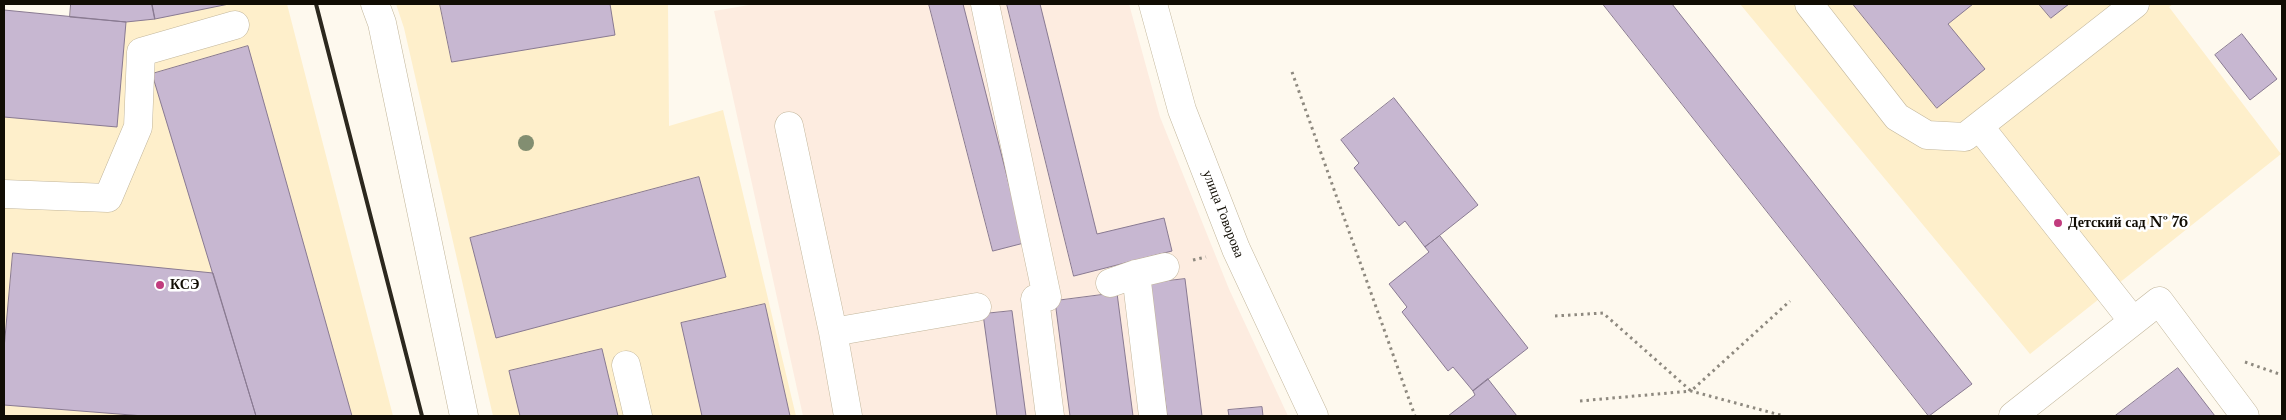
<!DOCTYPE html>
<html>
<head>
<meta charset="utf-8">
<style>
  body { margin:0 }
  #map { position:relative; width:2286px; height:420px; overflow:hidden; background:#fef9ee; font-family:"Libre Baskerville",serif }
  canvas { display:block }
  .frame { position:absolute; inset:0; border:5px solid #110d04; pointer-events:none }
</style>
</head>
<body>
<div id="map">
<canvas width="2286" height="420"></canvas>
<div class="frame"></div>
</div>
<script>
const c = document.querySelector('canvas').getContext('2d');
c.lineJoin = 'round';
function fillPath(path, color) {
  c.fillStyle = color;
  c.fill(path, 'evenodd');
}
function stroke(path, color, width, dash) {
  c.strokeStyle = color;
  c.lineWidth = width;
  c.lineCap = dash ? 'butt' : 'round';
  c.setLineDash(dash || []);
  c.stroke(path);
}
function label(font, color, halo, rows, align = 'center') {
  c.font = font + ' "Libre Baskerville",serif';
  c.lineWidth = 5;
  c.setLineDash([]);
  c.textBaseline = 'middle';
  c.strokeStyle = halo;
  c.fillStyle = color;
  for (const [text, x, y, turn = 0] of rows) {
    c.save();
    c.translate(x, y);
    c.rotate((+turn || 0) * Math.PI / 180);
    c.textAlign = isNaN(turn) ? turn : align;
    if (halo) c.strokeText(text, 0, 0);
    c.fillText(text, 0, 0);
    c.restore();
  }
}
fillPath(new Path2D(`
  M71,4H287L393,416H4V10L70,17Z
  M396,4H668L669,126L723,110L796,416H493L404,28Z
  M1740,4H2173L2169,7L2281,154L2030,354Z`), '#feefcb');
fillPath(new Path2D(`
  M755,4H1129L1160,117L1229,289L1288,416H803L714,11Z`), '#fdece0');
const building = new Path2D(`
  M71,4H152L155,19L126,22L70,17Z
  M152,4H229L155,19Z
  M440,4H610L615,35L452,62Z
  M929,4H963L1024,243L993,251Z
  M1007,4H1040L1097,234L1164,218L1172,251L1074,276Z
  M1603,4H1672L1972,384L1929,416Z
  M1853,4H1973L1948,24L1985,69L1937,108Z
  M2039,4H2069L2051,18Z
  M4,10L126,22L117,127L4,117Z
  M2242,34L2277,79L2250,100L2215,55Z
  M248,46L352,416H256L152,74Z
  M1394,98L1478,205L1425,247L1405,221L1399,226L1354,168L1359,163L1341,140Z
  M699,177L726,277L496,338L470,238Z
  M1440,236L1528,348L1473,391L1453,367L1448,371L1402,312L1407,307L1389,284L1429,252L1425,247Z
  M13,253L213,273L256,416H144L4,405V349Z
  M1185,279L1202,416H1167L1150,283Z
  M1117,293L1133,416H1070L1055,301Z
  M765,304L790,416H702L681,323Z
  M1012,311L1026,416H997L983,314Z
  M602,349L618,416H520L509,371Z
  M2178,368L2215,416H2115Z
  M1488,379L1517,416H1448L1475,395L1473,391Z
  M1262,407L1263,416H1229L1228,410Z`);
fillPath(building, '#c7b7d1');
stroke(building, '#897a92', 1);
const minor = new Path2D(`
  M375,4L382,23L464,416
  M985,4L1047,297
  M1153,4L1182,110L1236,249L1314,416
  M1809,4L1897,117L1927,135L1965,137L2135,4
  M789,126L833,332L848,416
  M1979,126L2133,321
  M4,194L108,198L138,127L141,52L235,25
  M1136,274L1153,416
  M1110,283L1136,274L1165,267
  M1035,299L1050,416
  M833,332L977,307
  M626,365L638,416
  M2013,416L2159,301L2245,416`);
stroke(minor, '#c2b69b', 29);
stroke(new Path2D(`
  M1292,72L1415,416
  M1193,260L1206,257
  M1555,316L1603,313L1691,391L1790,301
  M2245,362L2282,375
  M1580,401L1691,391L1784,416`), '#8e897f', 3, [2.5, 4]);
stroke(minor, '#fff', 28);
stroke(new Path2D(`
  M316,4L422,416`), '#2c281e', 4);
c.fillStyle = '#828e71';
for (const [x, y] of [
  [526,143]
]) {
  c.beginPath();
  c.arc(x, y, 8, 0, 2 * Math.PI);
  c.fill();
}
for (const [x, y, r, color] of [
  [2058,223,5,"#c13c7e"],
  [160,285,5,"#c13c7e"]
]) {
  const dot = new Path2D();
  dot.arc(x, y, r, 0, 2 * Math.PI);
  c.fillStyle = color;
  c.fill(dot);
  stroke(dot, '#fff', 2);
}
label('14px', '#110d04', '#fff', [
  ["улица Говорова",1223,214,69]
]);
label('bold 14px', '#110d04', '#fff', [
  ["Детский сад № 76",2068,223],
  ["КСЭ",170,285]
], 'left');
</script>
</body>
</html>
